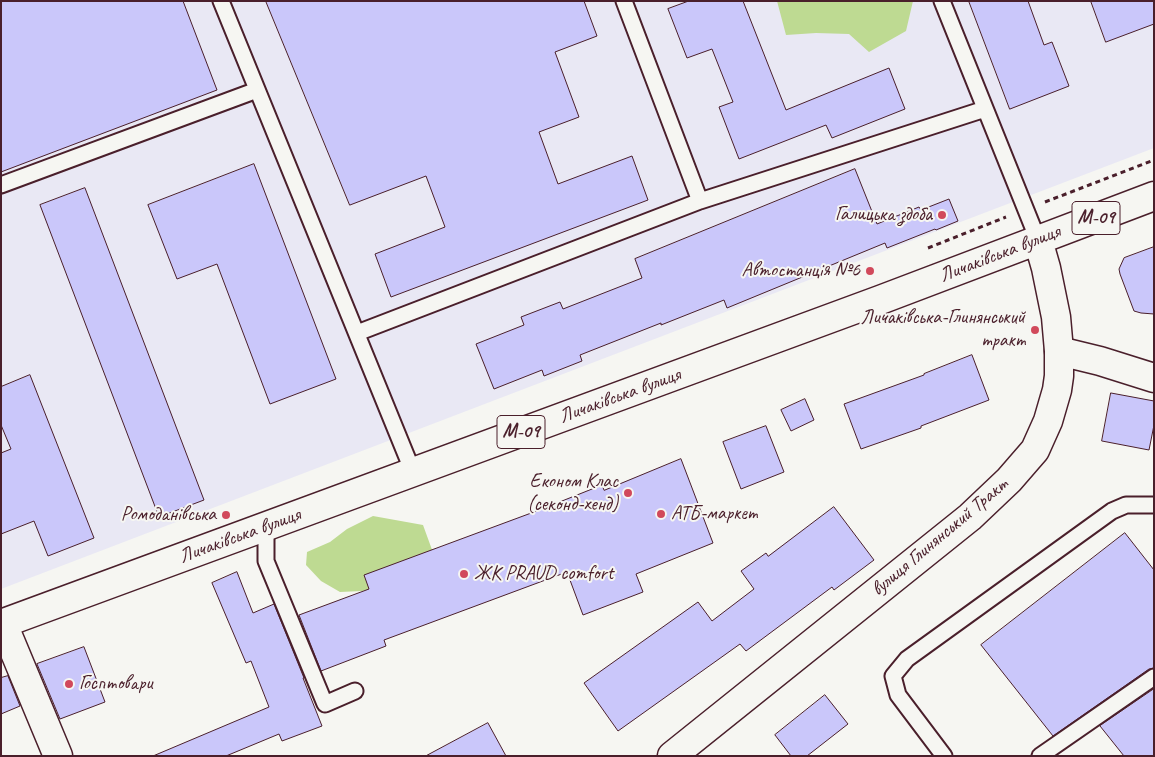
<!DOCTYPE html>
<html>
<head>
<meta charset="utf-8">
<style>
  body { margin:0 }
  #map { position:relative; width:1155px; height:757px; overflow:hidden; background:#f6f6f2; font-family:Caveat,sans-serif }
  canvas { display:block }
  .frame { position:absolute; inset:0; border:2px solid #4a1f2b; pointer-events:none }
</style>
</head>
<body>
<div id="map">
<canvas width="1155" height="757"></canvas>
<div class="frame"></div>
</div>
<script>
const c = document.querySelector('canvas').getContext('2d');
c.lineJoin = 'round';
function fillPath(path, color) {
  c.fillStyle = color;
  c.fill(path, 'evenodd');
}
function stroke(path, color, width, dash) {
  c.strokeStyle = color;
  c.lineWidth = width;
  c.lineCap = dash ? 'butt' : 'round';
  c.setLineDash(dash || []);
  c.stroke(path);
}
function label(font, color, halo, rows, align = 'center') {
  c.font = font + ' Caveat,sans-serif';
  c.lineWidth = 4;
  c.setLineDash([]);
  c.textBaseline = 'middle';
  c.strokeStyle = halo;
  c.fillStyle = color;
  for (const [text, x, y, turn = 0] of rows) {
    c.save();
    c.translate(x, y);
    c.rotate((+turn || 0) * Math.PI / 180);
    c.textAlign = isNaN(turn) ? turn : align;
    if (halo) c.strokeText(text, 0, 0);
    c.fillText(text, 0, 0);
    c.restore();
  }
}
fillPath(new Path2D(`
  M1,1H1154V148L1,589Z`), '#e9e8f4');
fillPath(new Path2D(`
  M777,1H913L906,31L869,52L849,34L816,33L786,35Z
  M373,516L423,525L435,558L389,587L362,591L340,592L321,581L306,565L307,552L330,542L347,529Z`), '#beda92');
const building = new Path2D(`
  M1,1H183L217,90L1,172Z
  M266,1H584L597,36L555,52L579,117L539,132L558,184L632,156L648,200L391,297L375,254L445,227L426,176L350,205Z
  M689,1H743L786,110L889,68L905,109L832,138L826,125L739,159L719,107L733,102L712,49L687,58L668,9Z
  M969,1H1028L1044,45L1052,42L1069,86L1010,109Z
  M1091,1H1154V24L1106,42Z
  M254,164L336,379L270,404L217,264L177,279L148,205Z
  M855,169L877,224L919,207L921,210L949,199L958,221L936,230L935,229L887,248L885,243L727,308L724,300L661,325V323L580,355L582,361L544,376L542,370L494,389L476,344L524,325L521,317L560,302L563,309L642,278L635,259Z
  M85,188L204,500L159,517L40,205Z
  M1154,247V314L1141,313L1134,311L1120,274L1119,269L1124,258Z
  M972,355L989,400L921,426V428L861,449L844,404L924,375V374Z
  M30,375L94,538L48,556L34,521L1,534V453L11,449L1,425V387Z
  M1111,393L1154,401V425L1149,450L1102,441Z
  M805,399L814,420L791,431L781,410Z
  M766,426L784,472L741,489L723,442Z
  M681,459L713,543L636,574L643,592L583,615L567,572L384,640L386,646L321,671L299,615L369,589L364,575L542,509L602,485L604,490Z
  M834,507L874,560L834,590L832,587L746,651L740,644L618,731L584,683L698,602L712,621L754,589L741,571L766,553L768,556Z
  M1125,533L1154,570V668L1149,669L1053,736L981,645Z
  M237,572L253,613L274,604L304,678H303L322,726L282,741L279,734L226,756H153L269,707L251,661L246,663L212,583Z
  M84,647L105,702L60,719L37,664Z
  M8,676L20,706L1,714V678Z
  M1154,689V756H1124L1100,726Z
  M825,695L848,724L807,756H791L775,735Z
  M488,723L506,756H426Z`);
fillPath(building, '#cac7fa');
stroke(building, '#4a1f2b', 1);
const service = new Path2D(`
  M221,1L413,472
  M942,1L1038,240
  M1,185L257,90
  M700,201L985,109
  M357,333L700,201L624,1
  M266,527V561L325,704L355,691
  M944,756L898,695L893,676L907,659L1112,511L1126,505H1154
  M1040,756L1154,677`);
const minor = new Path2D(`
  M1059,351L1100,361L1154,378
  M3,624L58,756`);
const primary = new Path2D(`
  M1,624L880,300L1154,196
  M672,756L970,517L1009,480L1035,450L1048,421L1057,390L1059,376V351L1056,317L1046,268L1038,240`);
stroke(service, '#4a1f2b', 19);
stroke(minor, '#4a1f2b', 31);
stroke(primary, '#4a1f2b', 31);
stroke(new Path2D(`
  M1045,202L1154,160
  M928,248L1006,217`), '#4a1f2b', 3, [5, 4]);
stroke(service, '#f6f6f2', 15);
stroke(minor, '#f6f6f2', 28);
stroke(primary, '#f6f6f2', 28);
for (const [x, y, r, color] of [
  [942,215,5,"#d1495b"],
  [870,271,5,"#d1495b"],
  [1035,330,5,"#d1495b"],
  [628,493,5,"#d1495b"],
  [661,514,5,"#d1495b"],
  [226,515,5,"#d1495b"],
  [464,574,5,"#d1495b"],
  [69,684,5,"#d1495b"]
]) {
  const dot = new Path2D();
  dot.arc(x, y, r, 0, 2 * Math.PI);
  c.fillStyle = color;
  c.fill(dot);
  stroke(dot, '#f6f6f2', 2);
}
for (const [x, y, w] of [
  [1096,218,48],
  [521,432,48]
]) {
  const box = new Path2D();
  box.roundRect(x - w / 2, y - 16.5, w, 33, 4);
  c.fillStyle = '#f6f6f2';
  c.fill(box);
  stroke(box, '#4a1f2b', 1);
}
label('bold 19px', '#4a1f2b', null, [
  ["М-09",1096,218],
  ["М-09",521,432]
]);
label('20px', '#4a1f2b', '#f6f6f2', [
  ["Галицька здоба",932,215],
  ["Автостанція №6",860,271],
  ["Личаківська-Глинянський",1025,318],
  ["тракт",1025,341],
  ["Економ Клас",618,482],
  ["(секонд-хенд)",618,505],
  ["АТБ-маркет",671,514,"left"],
  ["Ромоданівська",216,515],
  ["ЖК PRAUD comfort",474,574,"left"],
  ["Госптовари",79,684,"left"]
], 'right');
label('20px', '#4a1f2b', '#f6f6f2', [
  ["Личаківська вулиця",1000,254,-21],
  ["Личаківська вулиця",620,396,-20],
  ["Личаківська вулиця",240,536,-20],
  ["вулиця Глинянський Тракт",940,537,-40]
]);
</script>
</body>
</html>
